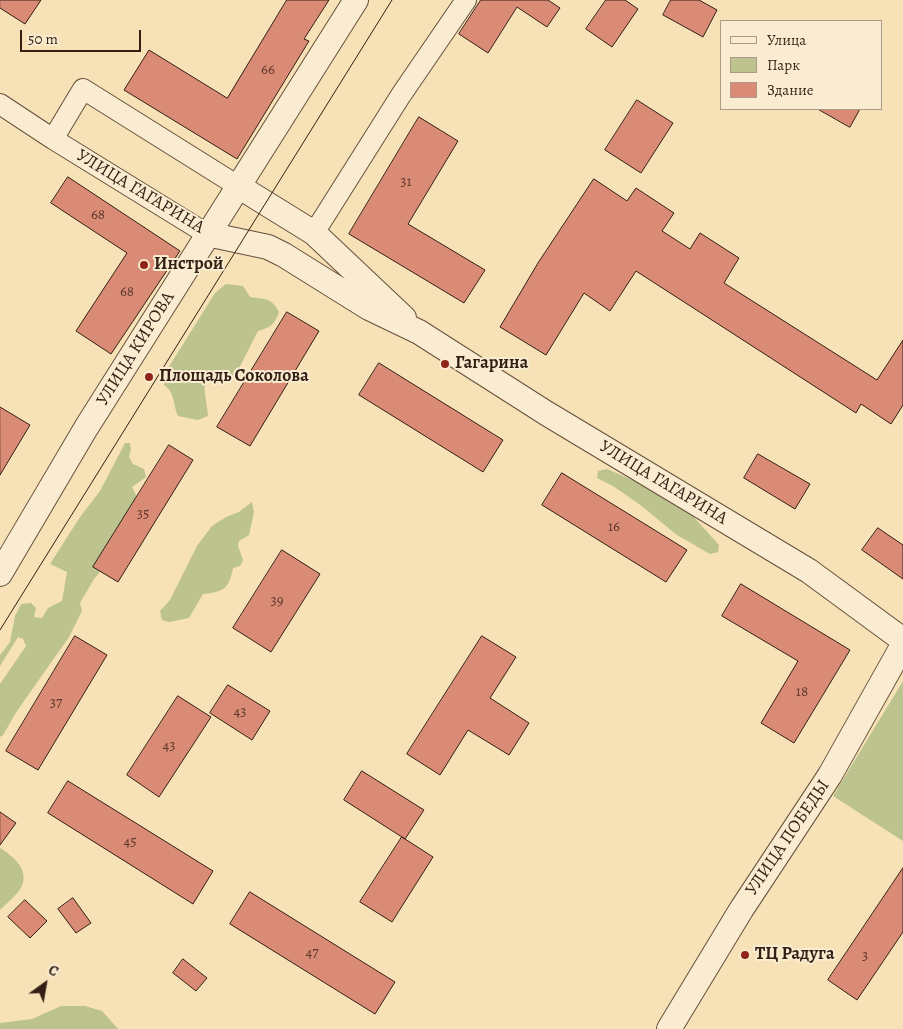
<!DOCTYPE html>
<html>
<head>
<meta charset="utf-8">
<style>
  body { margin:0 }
  #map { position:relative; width:903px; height:1029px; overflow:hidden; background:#f7e1b6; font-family:Alegreya,serif }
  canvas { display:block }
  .legend { position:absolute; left:720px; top:20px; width:162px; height:90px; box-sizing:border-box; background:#faecd0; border:1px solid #ab9a85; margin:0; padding:6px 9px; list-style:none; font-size:15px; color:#341f14 }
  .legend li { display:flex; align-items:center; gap:10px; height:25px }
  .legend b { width:25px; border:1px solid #ab9a85 }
  .north { position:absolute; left:20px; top:959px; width:50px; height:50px; -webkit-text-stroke:4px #faecd0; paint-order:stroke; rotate:32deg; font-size:14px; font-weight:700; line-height:20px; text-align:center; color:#341f14 }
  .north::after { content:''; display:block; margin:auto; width:18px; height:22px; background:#341f14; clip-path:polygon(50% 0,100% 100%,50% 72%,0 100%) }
  .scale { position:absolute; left:20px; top:30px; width:121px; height:22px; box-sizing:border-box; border:2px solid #341f14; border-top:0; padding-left:6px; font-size:15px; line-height:18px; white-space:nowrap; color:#341f14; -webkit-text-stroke:4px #faecd0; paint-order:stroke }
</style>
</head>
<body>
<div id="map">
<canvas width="903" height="1029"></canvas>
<ul class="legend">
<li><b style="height:6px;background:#faecd0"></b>Улица</li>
<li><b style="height:14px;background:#bcc38e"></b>Парк</li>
<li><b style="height:14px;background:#da8b75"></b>Здание</li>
</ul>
<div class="north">С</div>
<div class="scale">50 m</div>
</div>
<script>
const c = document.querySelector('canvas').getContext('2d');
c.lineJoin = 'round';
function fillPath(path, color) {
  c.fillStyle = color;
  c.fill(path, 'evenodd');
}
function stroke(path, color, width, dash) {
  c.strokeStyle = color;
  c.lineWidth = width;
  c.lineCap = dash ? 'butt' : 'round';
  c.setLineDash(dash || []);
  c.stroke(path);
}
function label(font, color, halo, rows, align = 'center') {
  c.font = font + ' Alegreya,serif';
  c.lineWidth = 4;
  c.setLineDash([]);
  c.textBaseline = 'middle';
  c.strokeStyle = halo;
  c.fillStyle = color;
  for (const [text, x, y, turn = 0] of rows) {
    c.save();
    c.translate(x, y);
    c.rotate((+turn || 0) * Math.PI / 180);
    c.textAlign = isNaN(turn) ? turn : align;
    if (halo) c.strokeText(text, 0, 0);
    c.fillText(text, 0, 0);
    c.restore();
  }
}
fillPath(new Path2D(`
  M226,284L243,286L250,297C265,299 272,298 279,312C275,324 270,328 258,331L234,378L227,380L210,372L205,377C203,391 207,402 208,416L198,420L178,416C173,405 175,392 164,385L165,373L215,293Z
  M125,443H130L131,449L129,457L133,464L144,469L146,477L132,487L136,495V516L112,557L94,579L80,603L82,611L69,637L17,711L3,735L0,737V684L26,646L23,639L18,637L0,666V655L10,642L15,616L21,604L31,603L36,608L34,617L42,618L48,608L62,601L67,572L50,564L80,517L100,491Z
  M607,469L637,482L691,514L719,545L718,552L710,554L677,535L639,504L613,486L597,478L598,471Z
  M252,502L254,512L249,535L239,541L238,546L243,560L240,566L233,568C229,589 223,592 203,594L189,618L169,622L162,620L160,611L170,600L197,546L212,526L226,517L239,512Z
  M903,681V841L833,796Z
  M0,848C13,856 29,869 22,886C18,894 7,903 0,910Z
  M61,1006H85L102,1011L118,1029H0V1023L32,1019Z`), '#bcc38e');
const building = new Path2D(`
  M0,0H41L25,24L0,8Z
  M287,0H329L304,39L309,41L237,159L124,90L149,50L227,98Z
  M481,0H548L560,8L547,27L517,7L488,53L459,34Z
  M606,0H625L638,9L612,47L586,29Z
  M671,0H699L717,10L703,37L663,15Z
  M637,100L673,123L641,173L605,150Z
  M818,109H860L850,127Z
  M419,117L458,141L408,224L485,270L464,303L349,234Z
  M68,177L180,251L111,354L76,331L127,253L51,203Z
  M594,179L627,201L636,188L674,213L662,231L690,249L700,233L739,258L724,283L877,380L903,340V405L891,424L861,404L856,413L636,271L610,311L584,293L546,355L500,327L538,263Z
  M287,312L319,331L250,446L217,427Z
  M379,363L503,440L483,472L359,395Z
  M0,407L30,425L0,475Z
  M169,445L193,460L118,582L93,567Z
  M758,454L810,484L795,509L744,478Z
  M562,473L687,550L666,582L542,505Z
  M878,528L903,545V579L862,550Z
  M282,550L320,574L271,652L233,628Z
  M741,584L850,650L794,743L761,723L798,661L722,616Z
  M75,636L107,655L38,770L6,751Z
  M482,636L516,657L490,698L529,723L509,755L468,730L440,775L407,754Z
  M228,685L270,711L252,740L210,713Z
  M178,696L211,717L159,797L127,775Z
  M362,771L424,810L405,839L344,800Z
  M68,781L213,871L193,904L48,813Z
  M0,812L16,823L0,845Z
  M402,837L433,857L392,922L360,902Z
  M903,868V932L857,1000L828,980Z
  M250,892L395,982L375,1014L230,924Z
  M73,898L91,923L76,933L58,909Z
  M25,900L47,921L30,938L8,917Z
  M183,959L207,978L196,991L173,973Z`);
fillPath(building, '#da8b75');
stroke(building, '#341f14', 1);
const minor = new Path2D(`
  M0,104L53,139L207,234
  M53,139L83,89L238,186
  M314,233L401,95L466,0`);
const tertiary = new Path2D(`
  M238,186L314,233L404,318
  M207,234L268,247L284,255L369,308L419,332L546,413L809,571L903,640
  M0,574L86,428L356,0
  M669,1029L741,910L830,775L903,645`);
stroke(minor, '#65503c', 22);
stroke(tertiary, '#65503c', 26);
stroke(minor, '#faecd0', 20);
stroke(tertiary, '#faecd0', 24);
stroke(new Path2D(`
  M0,630L392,0`), '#341f14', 1);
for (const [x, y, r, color] of [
  [144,265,5,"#8f2418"],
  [445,364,5,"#8f2418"],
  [149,377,5,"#8f2418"],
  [745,955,5,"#8f2418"]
]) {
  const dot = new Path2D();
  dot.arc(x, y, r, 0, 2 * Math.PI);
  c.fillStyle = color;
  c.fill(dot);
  stroke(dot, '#faecd0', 2);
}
label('15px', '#5e3a2c', null, [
  ["66",268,70],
  ["31",406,182],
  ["68",98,215],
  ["68",127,292],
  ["35",143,514],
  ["16",614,527],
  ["39",277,601],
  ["18",802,692],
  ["37",56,703],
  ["43",240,712],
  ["43",169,746],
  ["45",130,842],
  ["47",312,953],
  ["3",865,956]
]);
label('18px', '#341f14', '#faecd0', [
  ["УЛИЦА ГАГАРИНА",140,192,31],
  ["УЛИЦА КИРОВА",136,349,-58],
  ["УЛИЦА ГАГАРИНА",663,483,31],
  ["УЛИЦА ПОБЕДЫ",788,838,-56]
]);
label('bold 18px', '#341f14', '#faecd0', [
  ["Инстрой",154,265],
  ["Гагарина",455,364],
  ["Площадь Соколова",159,377],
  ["ТЦ Радуга",755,955]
], 'left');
</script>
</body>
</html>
